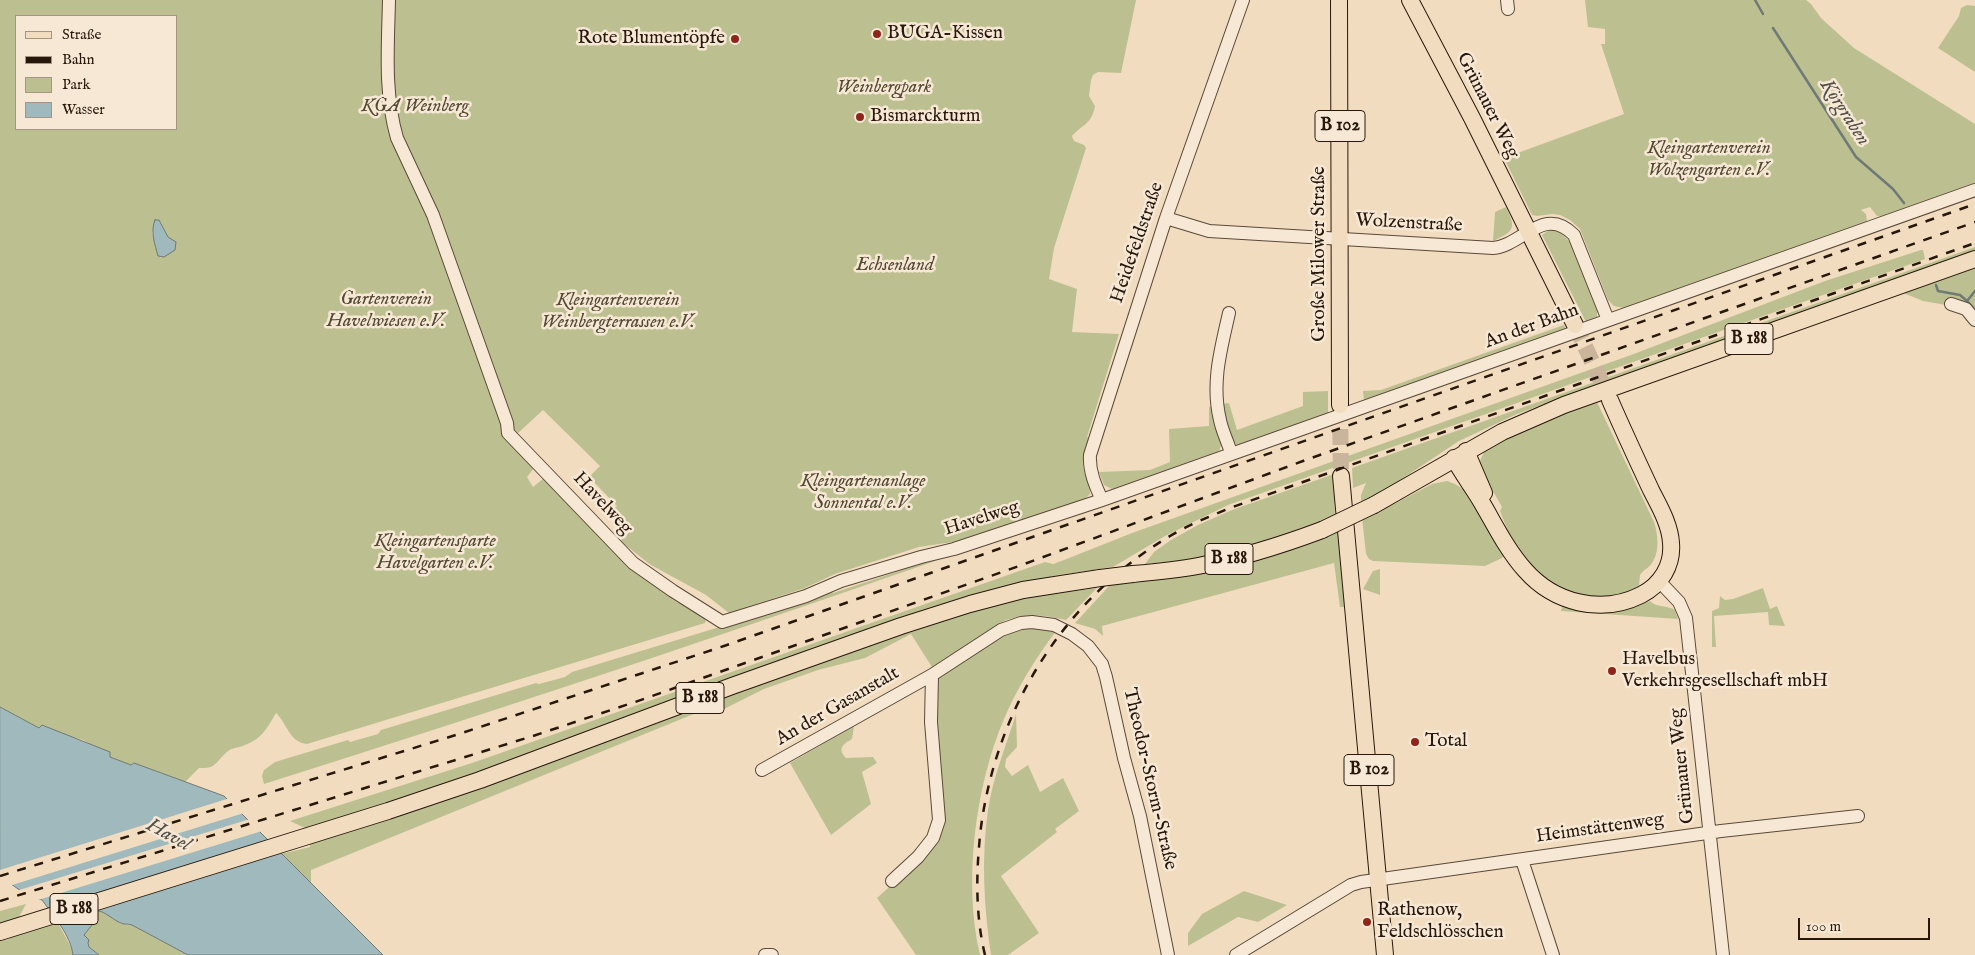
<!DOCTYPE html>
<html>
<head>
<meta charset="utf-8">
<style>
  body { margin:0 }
  #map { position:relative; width:1975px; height:955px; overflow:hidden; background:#f2dcbf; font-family:"IM FELL English",serif }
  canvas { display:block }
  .legend { position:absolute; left:15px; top:15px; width:162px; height:115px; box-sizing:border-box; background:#f7e8d5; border:1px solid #a49584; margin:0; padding:6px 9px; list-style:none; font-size:15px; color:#27180b }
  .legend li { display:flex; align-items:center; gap:10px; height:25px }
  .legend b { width:25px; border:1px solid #a49584 }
  .scale { position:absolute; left:1798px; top:918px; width:132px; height:22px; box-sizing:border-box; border:2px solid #27180b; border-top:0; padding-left:6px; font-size:15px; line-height:18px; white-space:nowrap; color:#27180b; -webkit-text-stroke:4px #f7e8d5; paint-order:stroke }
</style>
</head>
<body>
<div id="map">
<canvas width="1975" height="955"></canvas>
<ul class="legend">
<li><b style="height:6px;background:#f2dcbf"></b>Straße</li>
<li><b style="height:6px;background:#27180b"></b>Bahn</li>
<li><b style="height:14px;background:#bcc091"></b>Park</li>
<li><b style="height:14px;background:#9fb9bc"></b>Wasser</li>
</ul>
<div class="scale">100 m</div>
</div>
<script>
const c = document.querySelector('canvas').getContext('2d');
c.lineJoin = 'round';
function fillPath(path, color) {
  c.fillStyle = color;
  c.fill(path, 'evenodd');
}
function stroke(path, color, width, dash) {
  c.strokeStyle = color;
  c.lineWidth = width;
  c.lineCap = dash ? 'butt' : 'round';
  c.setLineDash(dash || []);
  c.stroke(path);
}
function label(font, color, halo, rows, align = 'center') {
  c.font = font + ' "IM FELL English",serif';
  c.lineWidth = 5;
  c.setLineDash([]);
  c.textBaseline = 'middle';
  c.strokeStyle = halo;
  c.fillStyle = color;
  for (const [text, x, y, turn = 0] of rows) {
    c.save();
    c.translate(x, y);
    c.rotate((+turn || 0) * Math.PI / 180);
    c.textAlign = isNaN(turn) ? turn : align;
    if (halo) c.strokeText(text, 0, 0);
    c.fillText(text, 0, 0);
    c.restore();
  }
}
fillPath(new Path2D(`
  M0,0H384V88L407,148C391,100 392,50 393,0H1136L1121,73L1098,72L1093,75L1091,80L1089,96L1095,106C1092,124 1083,124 1072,136L1074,141L1084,145L1086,148L1054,248L1049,279L1077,289L1072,332L1119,334L1087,437L1089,438C1086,446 1082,457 1083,466C1084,476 1091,484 1090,494L1086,498L1070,504L953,542L919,547L835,574L805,588L729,613L706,595L651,565L620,541L631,531L612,510L617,506L589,477L600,466L543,410L517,434L511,426L502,433L534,468L527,477L533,487L544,478L673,597L672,599L678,603L681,601L706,619L705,623L307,744C290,743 286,722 276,713C267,728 263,738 245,745C239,748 232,747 227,752C215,762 217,769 199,768L185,782L134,763L131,765L110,757L83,740L39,728L0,707ZM16,16H176V129H16ZM161,223L168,237L161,258L158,255L152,232Z
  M1585,0H1806L1811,4L1821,18L1854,48L1975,124V183L1882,217L1877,216L1870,207L1861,210L1866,214L1867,222L1624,308L1614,306L1608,300L1580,229L1570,220L1560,215L1552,214L1537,216L1532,215L1504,158L1624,114L1601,44H1605V29L1588,27Z
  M1967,5L1975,6V72L1938,48L1959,16L1961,8Z
  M1506,207C1516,228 1515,231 1493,241L1495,212Z
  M1549,230L1560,232L1571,243L1597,304V317L1593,320L1586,322L1542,235Z
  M1975,247V251L1926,269L1517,414L1459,441L1373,498L1361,504V495L1366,483L1353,488L1352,468Z
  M1921,250H1923L1925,259L1228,505L1165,536L1113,567L1059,575L1026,583L811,650L478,772L307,829L290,821L472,763L1045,562L1053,564L1064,560L1132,533L1631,355L1825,281Z
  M1975,265V312L1967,304L1953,297L1946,305L1923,301L1901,292Z
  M1564,325L1566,330L1364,400L1363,391L1381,390Z
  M1328,391V414L1237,445L1229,437L1222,404L1229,403L1237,430L1303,406V392Z
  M1596,400L1654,522C1658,534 1660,552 1652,563C1649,568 1643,570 1640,575L1639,586L1631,591L1608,598L1569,594L1535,573L1511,539L1500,511L1502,507L1494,493L1488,491L1479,463L1484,452L1500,440Z
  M1212,406L1222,443L1219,451L1112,489L1104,485L1099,472L1150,470L1170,462L1169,429L1209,426V407Z
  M1334,474L1335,517L1272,542L1198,559L1145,564L1154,552L1171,540L1198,525L1232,510Z
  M1447,481L1455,484L1468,492L1504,556L1502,558L1485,566L1373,561L1369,559L1366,554L1362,517L1396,503L1432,484Z
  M1340,528L1346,607H1340L1334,563L1102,626L1103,636L1095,629L1075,623L1110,585L1142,582L1143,580Z
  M1020,531C769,620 518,704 264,784L262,776L264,770L275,762L348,740L350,742L378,734L381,730L536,683L539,684L565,677L572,672L818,597L831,590L833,593Z
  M1380,569V595L1363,589L1373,571Z
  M1097,588L1066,620C1045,615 1028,613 1006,620L932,667L911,634L865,658L818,670L764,689L720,711L706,709L311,870V885L281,854L310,847V843L943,619L1024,598Z
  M1763,588L1770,609L1777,606L1785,626L1769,625L1768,612L1714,616L1716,647H1712V611L1719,608L1720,596L1725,600L1733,599Z
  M1650,601C1657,608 1667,605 1675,610L1678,619L1561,611L1563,603C1596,608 1618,615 1650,601Z
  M1031,626L1056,631C1036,658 1017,688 1004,719C975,787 963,883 980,955H916L877,898L922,857L936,840L934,686L939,677L1006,633Z
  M1016,714L1017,747L1006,759L1005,767L1012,776L1028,765L1040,792L1063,778L1079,811L1055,829L1057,832L1001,876L1039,933L1008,955H991C984,907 981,859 988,810C993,777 1006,746 1016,714Z
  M854,726L852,739C843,744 837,749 846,758L873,757L877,763L862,772L871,804L831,835L790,763Z
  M1244,891L1287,905L1258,922L1238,917L1188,946V933L1202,914Z
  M26,904L19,917L0,923V911Z
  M95,910H100L123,924L132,925L188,955H99L89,947L84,935L92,925L87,914Z
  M58,923L72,949L73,955H0V941L9,939L11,936Z`), '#bcc091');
const water = new Path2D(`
  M155,220H159L168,237L176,242L175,250L164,257L158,256C155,245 150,231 155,220Z
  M0,707L39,728L42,725L110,752V757L131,765L134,763L224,796L383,955H188L132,925C129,924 126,924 124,924C111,921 100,903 87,914L92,925L84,935L89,940L88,943L89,947L99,955H73C71,936 53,915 42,900C26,896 13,886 0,875Z`);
fillPath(water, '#9fb9bc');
stroke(water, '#6f7975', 1);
fillPath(new Path2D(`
  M230,798L244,813L9,886L0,879V870Z
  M250,819L262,831L35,901L16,891Z`), '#f2dcbf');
stroke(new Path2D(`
  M1755,0L1763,14
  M1773,28L1856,157L1893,189L1904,203
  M1936,285L1938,291L1960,295L1967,301L1975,291
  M1967,301L1975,310`), '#6f7975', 2.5);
stroke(new Path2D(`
  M1575,325L1610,400
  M1340,405L1341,476`), '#c9b59b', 16, [16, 8]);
const minor = new Path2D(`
  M389,0C388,46 384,93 397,138L433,215L507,423L508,433L633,563L673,591L722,622L806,596L841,581L921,557L954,549L1102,500L1975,190
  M1507,0L1508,9
  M1166,218L1209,231L1493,248C1522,246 1544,204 1574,235L1608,320
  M1951,304L1966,309L1975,320
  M1229,313C1221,349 1211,383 1220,420C1222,431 1228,442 1231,453
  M1102,500C1095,485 1089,471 1090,455L1166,218L1243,0
  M1659,581L1679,602L1686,618L1723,955
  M762,770L932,675L1001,630L1021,623L1032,622L1054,625L1072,634L1088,646L1102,664L1106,677L1124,758L1140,816L1168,955
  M1522,860L1553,955
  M892,881L918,857L933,838L939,820L931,722L932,675
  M765,955H772
  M1236,955L1351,885L1361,882L1721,831L1858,816`);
const major = new Path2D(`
  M1339,0L1340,405
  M1410,0L1472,118L1575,325
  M1466,451L1484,493
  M1454,458C1462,474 1473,487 1482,503C1495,525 1507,550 1525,570C1554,603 1601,615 1641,595C1661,585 1673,565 1671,543C1670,524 1659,506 1651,490C1637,460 1623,430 1610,400
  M1341,476L1385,955
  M1374,505L1502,432L1564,405L1975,259
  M1133,574C1155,572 1177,570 1198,566C1241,558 1282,545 1322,530
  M0,932L388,811L480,780L732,686L901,626L970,604L1023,590L1100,578`);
stroke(minor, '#5a4938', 14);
stroke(major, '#27180b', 18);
stroke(minor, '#f7e8d5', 12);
stroke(major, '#f2dcbf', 16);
stroke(new Path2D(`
  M0,876L459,734L724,646L1975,204
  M0,901L533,736L635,702L1019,566L1303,461L1975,222
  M985,955C975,914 976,869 981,827C997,708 1063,602 1165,539C1186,526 1208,517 1230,508L1975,243`), '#27180b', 2.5, [9, 9]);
const majorBridge = new Path2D(`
  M1322,530L1374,505
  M1100,578L1133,574`);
stroke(majorBridge, '#27180b', 18, []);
stroke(majorBridge, '#f2dcbf', 16);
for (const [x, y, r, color] of [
  [877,34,5,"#8f2418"],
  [735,39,5,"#8f2418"],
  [860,117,5,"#8f2418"],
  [1612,671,5,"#8f2418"],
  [1415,742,5,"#8f2418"],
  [1367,922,5,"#8f2418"]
]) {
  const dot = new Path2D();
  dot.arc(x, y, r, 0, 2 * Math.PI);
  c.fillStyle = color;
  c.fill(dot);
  stroke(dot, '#f7e8d5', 2);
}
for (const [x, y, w] of [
  [1340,126,50],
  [1749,339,48],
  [1229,559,48],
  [700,698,48],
  [1369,770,50],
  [74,909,48]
]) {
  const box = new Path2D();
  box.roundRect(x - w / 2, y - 15.5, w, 31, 4);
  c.fillStyle = '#f7e8d5';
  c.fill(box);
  stroke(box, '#27180b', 1);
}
label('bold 18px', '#27180b', null, [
  ["B 102",1340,126],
  ["B 188",1749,339],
  ["B 188",1229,559],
  ["B 188",700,698],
  ["B 102",1369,770],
  ["B 188",74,909]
]);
label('19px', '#27180b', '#f7e8d5', [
  ["BUGA-Kissen",887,34],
  ["Rote Blumentöpfe",725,39,"right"],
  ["Bismarckturm",870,117],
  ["Havelbus",1622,660],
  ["Verkehrsgesellschaft mbH",1622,682],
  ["Total",1425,742],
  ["Rathenow,",1377,911],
  ["Feldschlösschen",1377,933]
], 'left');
label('italic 19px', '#544a33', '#f7e8d5', [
  ["Weinbergpark",884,88],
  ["KGA Weinberg",415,107],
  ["Kleingartenverein",1709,149],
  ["Wolzengarten e.V.",1709,171],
  ["Echsenland",895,266],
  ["Gartenverein",386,300],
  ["Havelwiesen e.V.",386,322],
  ["Kleingartenverein",618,301],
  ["Weinbergterrassen e.V.",618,323],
  ["Kleingartenanlage",863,482],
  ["Sonnental e.V.",863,504],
  ["Kleingartensparte",435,542],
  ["Havelgarten e.V.",435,564]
]);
label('19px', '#27180b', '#f7e8d5', [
  ["Grünauer Weg",1487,106,63],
  ["Wolzenstraße",1409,224,3],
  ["Heidefeldstraße",1138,243,-71],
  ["Große Milower Straße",1320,254,-90],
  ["An der Bahn",1532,327,-20],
  ["Havelweg",602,504,47],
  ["Havelweg",982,519,-18],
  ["An der Gasanstalt",838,707,-30],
  ["Grünauer Weg",1683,766,-96],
  ["Theodor-Storm-Straße",1149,779,77],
  ["Heimstättenweg",1600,829,-8]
]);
label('italic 20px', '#515049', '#f7e8d5', [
  ["Körgraben",1844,113,57],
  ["Havel",168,836,29]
]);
</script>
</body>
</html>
